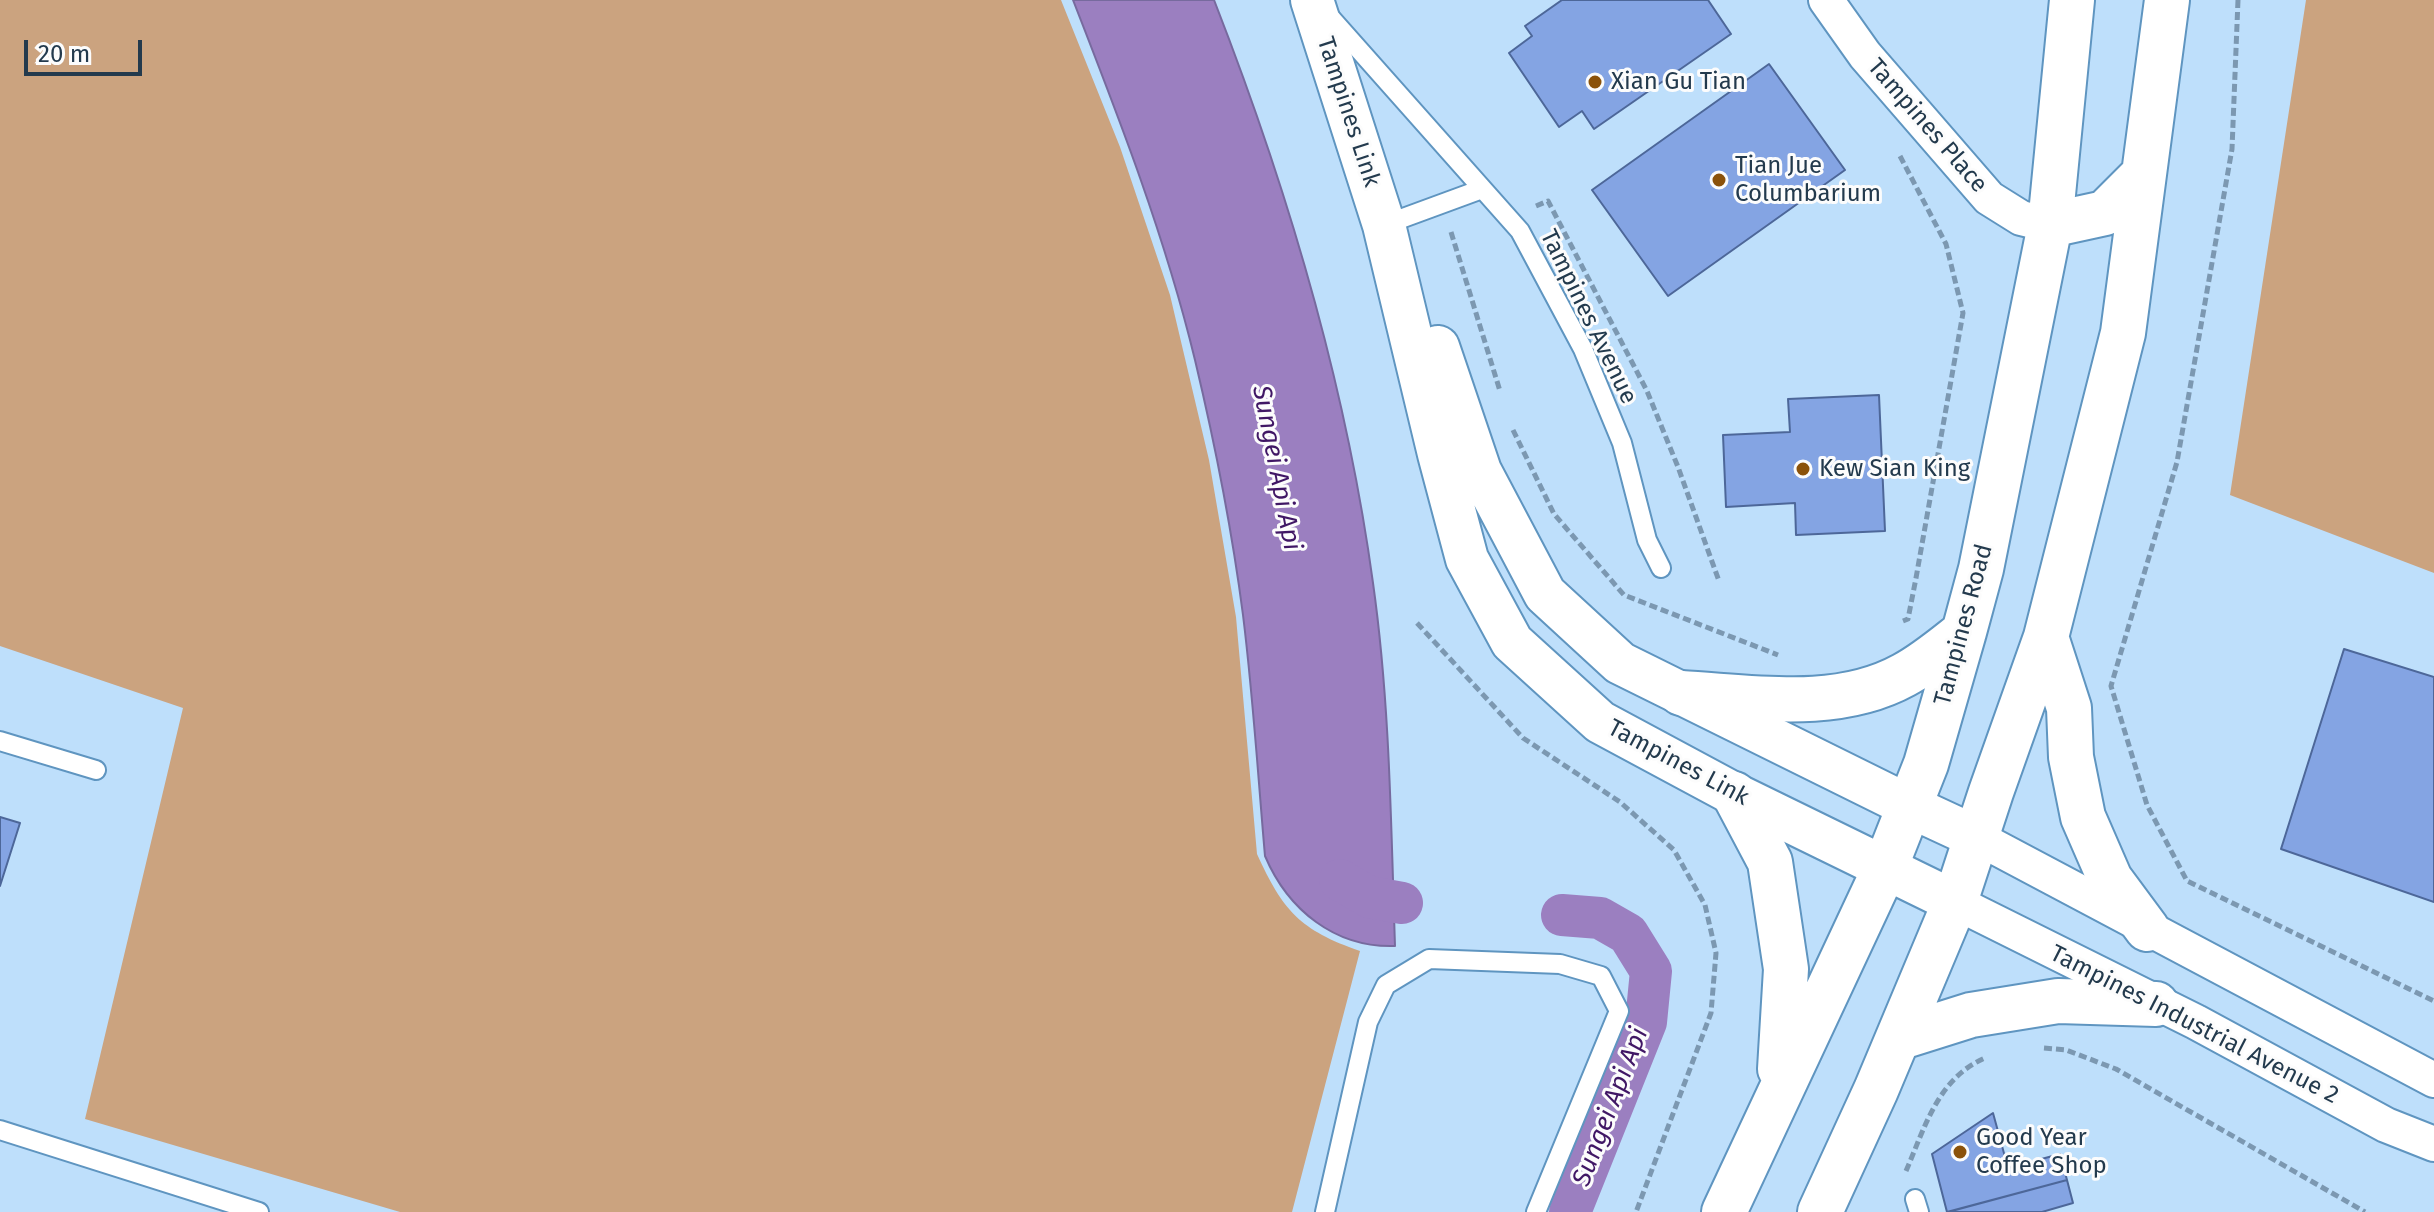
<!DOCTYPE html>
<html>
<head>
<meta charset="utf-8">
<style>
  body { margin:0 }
  #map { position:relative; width:2434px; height:1212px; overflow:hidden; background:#bedffb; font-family:"Fira Sans",sans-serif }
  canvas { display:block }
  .scale { position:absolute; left:24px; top:40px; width:118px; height:36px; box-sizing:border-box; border:4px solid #233a4d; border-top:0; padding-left:10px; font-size:24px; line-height:28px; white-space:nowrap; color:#233a4d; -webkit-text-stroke:6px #fcfcfc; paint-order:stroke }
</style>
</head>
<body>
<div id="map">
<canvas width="2434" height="1212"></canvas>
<div class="scale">20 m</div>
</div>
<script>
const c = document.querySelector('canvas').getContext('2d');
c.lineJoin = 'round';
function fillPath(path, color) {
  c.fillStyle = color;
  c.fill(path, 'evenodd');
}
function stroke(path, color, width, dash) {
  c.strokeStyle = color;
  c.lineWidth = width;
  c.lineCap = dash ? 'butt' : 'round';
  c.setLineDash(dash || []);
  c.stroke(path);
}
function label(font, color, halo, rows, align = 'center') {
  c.font = font + ' "Fira Sans",sans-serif';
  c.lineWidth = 6;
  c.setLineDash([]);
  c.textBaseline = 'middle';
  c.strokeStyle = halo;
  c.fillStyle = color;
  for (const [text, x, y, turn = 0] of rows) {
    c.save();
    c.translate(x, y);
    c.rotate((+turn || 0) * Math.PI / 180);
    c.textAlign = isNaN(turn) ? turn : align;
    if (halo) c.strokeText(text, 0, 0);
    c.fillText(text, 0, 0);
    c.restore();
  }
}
fillPath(new Path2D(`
  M0,0H1061L1120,147L1170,295L1209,460L1236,617L1257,854C1283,911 1300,930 1360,951L1292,1212H400L85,1119L183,708L0,646Z
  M2306,0H2434V573L2230,495Z`), '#cba37f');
const water = new Path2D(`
  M1073,0H1214C1287,187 1346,384 1373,583C1390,703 1391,825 1395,946C1335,948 1288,910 1265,856C1258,776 1253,695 1243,615C1232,530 1215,444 1195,360C1165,236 1119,118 1073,0Z`);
fillPath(water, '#9b7fc0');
stroke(water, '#776a9e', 2);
stroke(new Path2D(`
  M1340,880L1369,897L1402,903
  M1562,915L1600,918L1628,934L1651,971L1646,1022L1570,1212`), '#9b7fc0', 42);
const building = new Path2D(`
  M1562,0H1708L1731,34L1594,129L1582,111L1559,127L1509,53L1532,36L1525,26Z
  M1769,64L1845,170L1668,296L1592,190Z
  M1879,395L1885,531L1796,535L1795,503L1726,507L1723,435L1790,432L1788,399Z
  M2344,649L2434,677V902L2281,849Z
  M0,817L20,823L0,886Z
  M1993,1113L2008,1168L2060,1154L2067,1180L1947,1212L1932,1154Z
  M2067,1180L2073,1203L2042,1212H1948Z`);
fillPath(building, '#84a4e3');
stroke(building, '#4d6799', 2);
const service = new Path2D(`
  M1330,17L1520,231L1583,349L1622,443L1647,540L1661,568
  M1384,225L1482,189
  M0,741L96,770
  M0,1130L259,1212
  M1915,1199L1919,1212
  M1325,1212L1368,1022L1386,985L1429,959L1560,964L1601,976L1619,1011L1536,1212`);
const minor = new Path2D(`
  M1826,0L1865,55L1989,198L2021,218L2050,225
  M1978,838L2434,1080
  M1955,902L2196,1022L2386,1125L2434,1144`);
const tertiary = new Path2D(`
  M1312,0L1384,225L1439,454L1467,559L1512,642L1600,722L1734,794L1955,902
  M1438,347L1480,471L1545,594L1620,663L1909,806L1978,838`);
const secondary = new Path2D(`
  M2050,225L2105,213L2144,174
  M2046,637L2069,708L2071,757L2083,817L2110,879L2147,929
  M1681,693C1754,697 1837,712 1904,675C1925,664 1945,647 1964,632
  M1734,794L1770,862L1786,969L1780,1069
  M1898,1038L1971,1015L2058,1001L2156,1004
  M1724,1212L1885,868L1926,764L1964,632L1981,569L2050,225L2072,0
  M1820,1212L1876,1090L1955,902L1991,792L2046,637L2123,333L2167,0`);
stroke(service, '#5f95c0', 22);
stroke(minor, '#5f95c0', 38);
stroke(tertiary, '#5f95c0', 46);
stroke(secondary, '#5f95c0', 48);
stroke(new Path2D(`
  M2238,0L2232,149L2177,462L2111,686L2147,805L2187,881L2434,1001
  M1900,156L1946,244L1963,313L1916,578L1908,619L1903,621
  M1536,206L1548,201L1647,391L1678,467L1719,581
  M1451,232L1500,391
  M1513,430L1554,514L1624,595L1778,655
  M1417,623L1523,738L1620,802L1674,850L1705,905L1716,953L1711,1013L1636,1212
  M2044,1048L2066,1050L2116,1069L2365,1212
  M1906,1171C1925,1127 1938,1078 1985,1058`), '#7c98b1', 5, [8, 4]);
stroke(service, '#fff', 18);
stroke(minor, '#fff', 34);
stroke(tertiary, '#fff', 42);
stroke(secondary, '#fff', 44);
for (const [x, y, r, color] of [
  [1595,82,8,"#8b520a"],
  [1719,180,8,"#8b520a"],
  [1803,469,8,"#8b520a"],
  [1960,1152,8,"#8b520a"]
]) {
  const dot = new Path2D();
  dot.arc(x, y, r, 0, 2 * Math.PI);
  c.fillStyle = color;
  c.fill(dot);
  stroke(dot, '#fcfcfc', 3);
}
label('24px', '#233a4d', '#fcfcfc', [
  ["Xian Gu Tian",1611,82],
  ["Tian Jue",1735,166],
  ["Columbarium",1735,194],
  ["Kew Sian King",1819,469],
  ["Good Year",1976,1138],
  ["Coffee Shop",1976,1166]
], 'left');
label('24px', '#233a4d', '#fcfcfc', [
  ["Tampines Link",1348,112,72],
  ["Tampines Place",1927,126,49],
  ["Tampines Avenue",1588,317,64],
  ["Tampines Road",1964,625,-75],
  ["Tampines Link",1678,763,28],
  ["Tampines Industrial Avenue 2",2194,1025,27]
]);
label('italic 26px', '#401765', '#fcfcfc', [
  ["Sungei Api Api",1276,468,79],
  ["Sungei Api Api",1611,1107,-69]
]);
</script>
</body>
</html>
